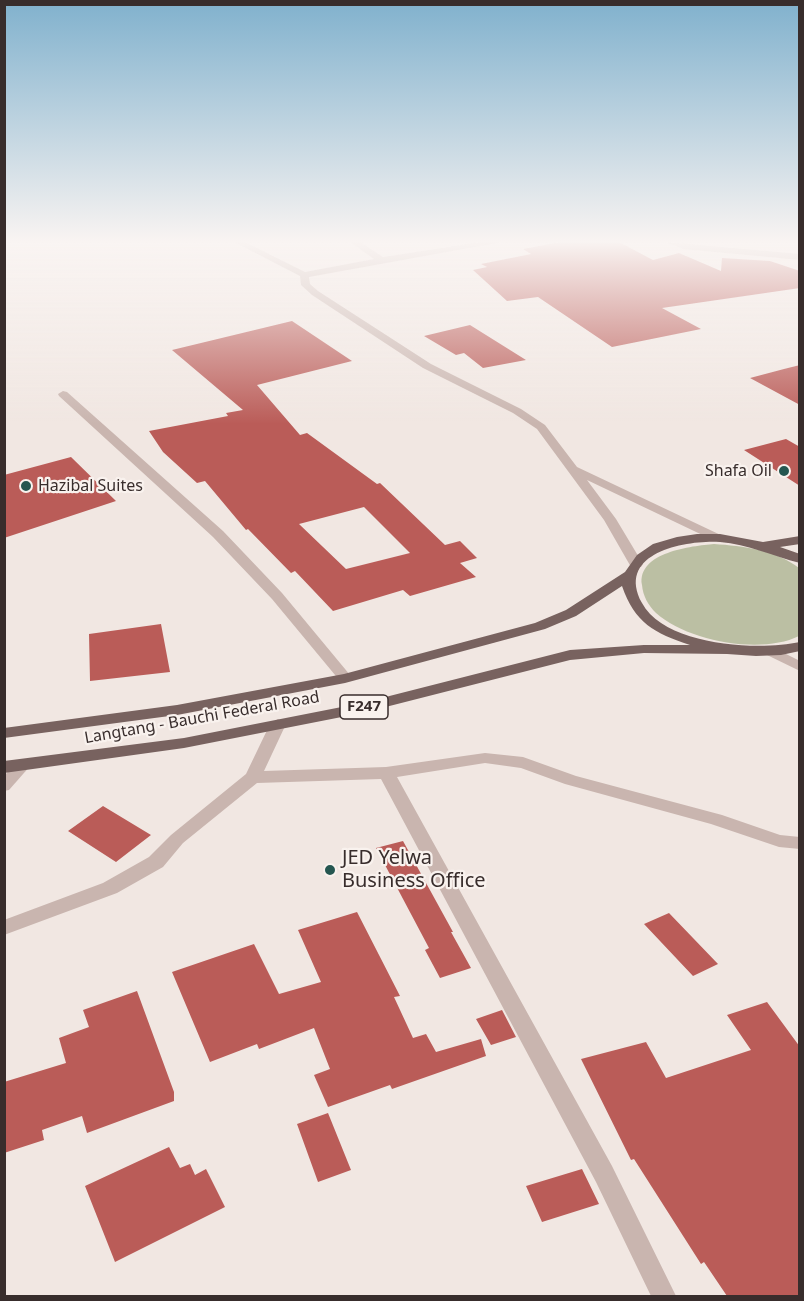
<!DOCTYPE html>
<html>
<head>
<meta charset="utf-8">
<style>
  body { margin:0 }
  #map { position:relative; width:804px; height:1301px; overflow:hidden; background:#f1e7e2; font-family:"Noto Sans",sans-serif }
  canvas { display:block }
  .frame { position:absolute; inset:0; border:6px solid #382d2c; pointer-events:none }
</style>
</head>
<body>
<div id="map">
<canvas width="804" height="1301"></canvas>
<div class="frame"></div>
</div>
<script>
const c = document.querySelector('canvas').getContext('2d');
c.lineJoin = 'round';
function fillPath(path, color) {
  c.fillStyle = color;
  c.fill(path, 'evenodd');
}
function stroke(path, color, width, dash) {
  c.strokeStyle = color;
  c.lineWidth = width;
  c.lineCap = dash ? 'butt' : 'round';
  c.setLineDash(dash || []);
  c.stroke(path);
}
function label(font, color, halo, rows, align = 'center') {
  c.font = font + ' "Noto Sans",sans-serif';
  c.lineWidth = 4.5;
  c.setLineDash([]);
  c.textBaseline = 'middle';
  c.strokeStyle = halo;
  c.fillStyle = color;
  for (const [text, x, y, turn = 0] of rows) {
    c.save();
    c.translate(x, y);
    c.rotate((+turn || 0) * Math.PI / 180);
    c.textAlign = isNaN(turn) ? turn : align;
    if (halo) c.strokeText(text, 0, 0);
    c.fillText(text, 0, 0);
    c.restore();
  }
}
fillPath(new Path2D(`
  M714,544C743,546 776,550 799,568V636C761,655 687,641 656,613C648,605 643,596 642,585C637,552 692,546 714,544Z`), '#bbbfa3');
fillPath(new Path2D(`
  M560,242H619L653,260L679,253L721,271L722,258L770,261L800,271V288L662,308L701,329L612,347L538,297L507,301L473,270L487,267L481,264L531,254L523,249Z
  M292,321L352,361L257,385L300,435L307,433L377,484L380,483L445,545L460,541L477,558L460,563L476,577L410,596L403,590L333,611L295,571L291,573L248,529L246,530L205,481L197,483L163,452L149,431L228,416L226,413L243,410L172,350ZM364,507L410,553L346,569L299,524Z
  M470,325L526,360L483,368L464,353L456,355L424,336Z
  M800,365V405L750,378L784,369Z
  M786,439L800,447V486L744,450Z
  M71,457L116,501L4,538V475Z
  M161,624L170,672L90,681L89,634Z
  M103,806L151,835L116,862L68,831Z
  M403,841L453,932H451L471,968L440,978L425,950L429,948L376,848Z
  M357,912L400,996L394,997L413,1038L426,1034L436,1052L481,1039L486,1056L392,1089L390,1085L328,1107L314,1075L330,1069L314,1028L259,1049L257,1044L210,1062L172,972L254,944L279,994L321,982L298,930Z
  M669,913L718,964L693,976L644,924Z
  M137,991L174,1092V1101L87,1133L82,1116L42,1130L44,1140L4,1153V1082L66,1063L59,1038L89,1027L83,1010Z
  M767,1002L800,1047V1296H727L704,1262L701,1264L634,1159L631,1160L581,1059L646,1042L666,1078L751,1050L727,1015Z
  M502,1010L516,1037L491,1045L476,1019Z
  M328,1113L351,1170L318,1182L297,1124Z
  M169,1147L180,1168L190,1164L195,1175L206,1169L225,1207L115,1262L85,1186Z
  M582,1169L599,1204L542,1222L526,1186Z`), '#ba5c58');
fillPath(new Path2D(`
  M23,760L28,761L31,765L9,790L4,791V776L18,761Z`), '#c9b5af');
fillPath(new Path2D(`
  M234,242H245L305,272L374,259L350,242H360L383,257L481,242H502L309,277L310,284L318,291L431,364L521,409L545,425L577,467L727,538L720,542L715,541L587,480L616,519L643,564L641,567H631L604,520L537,429L513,413L423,368L312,295L301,285L300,276Z
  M666,242L800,254V260L683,249Z
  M63,391L67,392L223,531L282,593L350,675L353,678L350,681H340L272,599L213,537L59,396L58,394Z
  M772,647L800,661V671L767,655L764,652Z
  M278,719L286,724L264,771L386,767L485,753L523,757L576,776L722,815L780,835L800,837V849L779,847L711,824L565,784L521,768L485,763L397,777L612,1166L676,1296H651L596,1182L381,779L257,783L183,843L163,867L117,893L4,935V920L103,883L149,857L171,835L246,774L270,724Z`), '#c9b5af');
fillPath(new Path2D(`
  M697,534H720L763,542L800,536V544L780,547L800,554V563C772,556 748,544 720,542C685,540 615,553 642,603C665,646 758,651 800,642V651L781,655L756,656L727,654L644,653L570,660L362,713L184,748L4,773V761L184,738L362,703L570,650L644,645H690C654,633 635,623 622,586L576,616L545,629L345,683L177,715L4,738V728L177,705L344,674L535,623L566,610L625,572L637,555L653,544L677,537Z`), '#78625f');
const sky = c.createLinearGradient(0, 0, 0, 424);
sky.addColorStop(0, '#80b1cd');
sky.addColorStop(0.57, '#f9f4f2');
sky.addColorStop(1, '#f9f4f200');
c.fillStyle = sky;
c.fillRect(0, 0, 804, 424);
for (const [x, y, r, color] of [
  [784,471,6,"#255650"],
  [26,486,6,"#255650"],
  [330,870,6,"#255650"]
]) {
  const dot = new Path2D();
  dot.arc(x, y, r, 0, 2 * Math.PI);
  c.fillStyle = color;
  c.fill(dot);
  stroke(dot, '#f9f2ee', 2);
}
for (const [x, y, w] of [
  [364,707,48]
]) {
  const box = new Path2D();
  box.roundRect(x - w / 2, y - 12, w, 24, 4.5);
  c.fillStyle = '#f9f2ee';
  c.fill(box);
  stroke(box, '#382d2c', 1.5);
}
label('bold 15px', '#382d2c', null, [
  ["F247",364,707]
]);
label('16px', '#382d2c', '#f9f2ee', [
  ["Shafa Oil",772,471],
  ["Hazibal Suites",38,486,"left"]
], 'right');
label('16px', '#382d2c', '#f9f2ee', [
  ["Langtang - Bauchi Federal Road",202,718,-10]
]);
label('20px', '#382d2c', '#f9f2ee', [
  ["JED Yelwa",342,858],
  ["Business Office",342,881]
], 'left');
</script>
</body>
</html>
